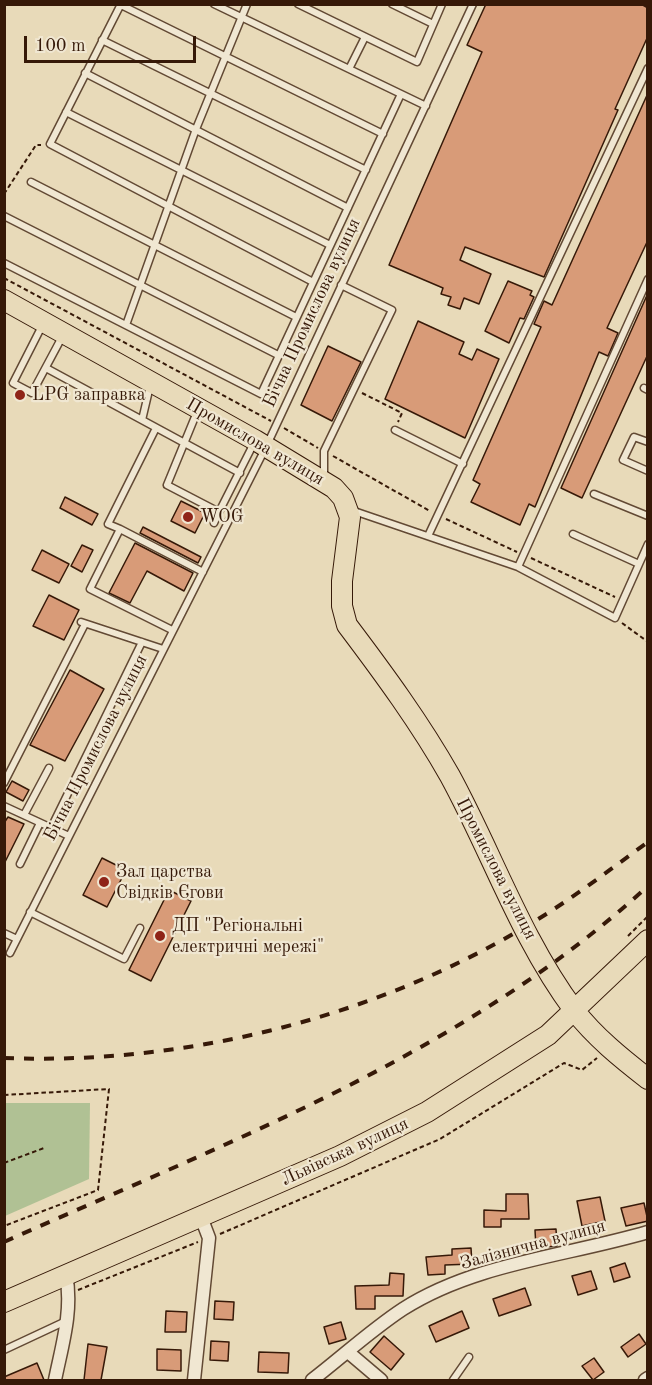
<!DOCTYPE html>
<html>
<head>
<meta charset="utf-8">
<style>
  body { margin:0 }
  #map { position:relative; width:652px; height:1385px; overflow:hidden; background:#e8dab9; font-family:"Old Standard TT",serif }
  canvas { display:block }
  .frame { position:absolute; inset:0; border:6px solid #361908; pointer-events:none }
  .scale { position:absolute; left:24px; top:36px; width:172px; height:27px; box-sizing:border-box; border:3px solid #361908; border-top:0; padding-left:8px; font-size:18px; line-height:21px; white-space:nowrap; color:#361908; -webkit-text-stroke:4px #f0e7d2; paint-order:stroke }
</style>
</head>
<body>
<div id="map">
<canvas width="652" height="1385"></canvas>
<div class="frame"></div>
<div class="scale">100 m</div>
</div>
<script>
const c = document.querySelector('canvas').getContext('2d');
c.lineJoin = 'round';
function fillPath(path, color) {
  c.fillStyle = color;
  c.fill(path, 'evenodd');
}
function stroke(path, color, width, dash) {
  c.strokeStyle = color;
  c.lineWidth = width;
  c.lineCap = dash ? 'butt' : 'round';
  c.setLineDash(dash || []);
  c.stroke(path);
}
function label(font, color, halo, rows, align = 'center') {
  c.font = font + ' "Old Standard TT",serif';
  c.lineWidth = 4.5;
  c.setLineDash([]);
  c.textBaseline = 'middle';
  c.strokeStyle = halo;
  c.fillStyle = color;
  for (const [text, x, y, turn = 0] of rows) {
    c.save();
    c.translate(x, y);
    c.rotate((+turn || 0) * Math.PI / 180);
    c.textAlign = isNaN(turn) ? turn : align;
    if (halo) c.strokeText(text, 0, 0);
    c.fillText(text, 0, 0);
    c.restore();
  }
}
fillPath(new Path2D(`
  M5,1103H90L89,1179L5,1216Z`), '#b0c194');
const building = new Path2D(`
  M486,4H641L648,8V36L615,109L618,110L544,277L465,247L460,260L491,274L479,304L464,298L460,309L448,305L451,297L441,294L443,288L389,265L482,52L467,45Z
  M648,93V240L607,328L618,333L608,356L599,352L535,507L529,504L520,525L471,502L480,484L473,480L541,327L534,324L544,301L552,305Z
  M508,281L532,291L530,295L534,297L524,319L520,318L509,343L485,331Z
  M648,293V354L582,498L561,488Z
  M418,321L464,342L459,354L472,360L477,349L499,359L465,438L385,399Z
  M328,346L361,362L332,421L301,405Z
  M65,497L98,514L92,525L60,508Z
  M181,501L205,513L195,533L171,521Z
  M143,527L201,557L198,563L140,533Z
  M135,543L193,573L184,591L147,571L130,603L109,593Z
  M82,545L93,550L82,572L71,566Z
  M42,550L69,564L59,583L32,570Z
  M49,595L79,610L64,640L33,626Z
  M70,670L104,689L65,761L30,745Z
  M12,781L29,790L23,801L6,792Z
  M8,817L24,824L4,864V823Z
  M102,858L126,870L107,907L83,895Z
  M169,890L191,901L151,981L129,970Z
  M506,1194H528L529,1219H501V1227H484V1210L506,1211Z
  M600,1197L605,1221L582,1226L577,1201Z
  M644,1203L648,1221L626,1226L621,1208Z
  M556,1229L557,1246L536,1248L535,1230Z
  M471,1248L472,1264L445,1265V1274L428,1275L426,1257L452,1255V1249Z
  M625,1263L630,1277L614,1282L610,1268Z
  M591,1271L597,1289L578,1295L572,1276Z
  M390,1273L404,1274L403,1296H375V1309H356L355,1286L389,1285Z
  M525,1288L531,1305L499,1316L493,1299Z
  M215,1301L234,1302L233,1320L214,1319Z
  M166,1311L187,1312L186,1332H165Z
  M462,1311L469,1328L436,1342L429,1326Z
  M341,1322L346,1339L329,1344L324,1327Z
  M639,1334L646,1344L628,1357L621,1347Z
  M384,1336L404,1354L391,1370L370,1352Z
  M211,1341L229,1342L228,1361L210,1360Z
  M88,1344L107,1347L101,1380H84Z
  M157,1349L181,1350V1371L157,1370Z
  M259,1352L289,1353L288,1373L258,1372Z
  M594,1358L604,1372L593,1380L582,1366Z
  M37,1363L44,1380H4V1377Z`);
fillPath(building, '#d89b78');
stroke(building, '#361908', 1.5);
const lane = new Path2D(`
  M121,4L50,144L313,282
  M214,4L426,106
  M298,4L417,62L442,4
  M392,4L433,24
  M121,5L383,134
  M102,40L366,170
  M349,69L365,37
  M85,73L348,208
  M66,112L330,245
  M31,182L296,317
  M4,216L278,355
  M4,263L261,394L401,94
  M43,324L13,383L32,393L62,337
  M126,325L196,129L247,4
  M46,368L142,420
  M150,386L142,420L240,473
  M644,388L648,390
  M197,412L167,485L219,512L254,443
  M395,430L463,464
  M648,442L634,437L623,460L648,471
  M324,478V451L392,310L341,285
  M594,494L648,516
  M351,510L518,567L615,618L648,544
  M214,523L219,512
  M120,529L108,524L156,428
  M573,534L639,564
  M428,536L648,68
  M518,567L648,279
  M81,622L163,649
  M172,630L90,589L120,529L203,572
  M4,783L85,624
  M4,806L69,836
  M24,815L49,768
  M51,828L142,642
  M20,864L40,823
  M30,912L124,959L140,928
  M4,933L17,939
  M10,953L266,447L473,4
  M4,1350L66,1321
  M453,1380L469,1357`);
const street = new Path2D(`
  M348,1352L381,1380
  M55,1380C62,1345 73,1311 66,1274
  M194,1380L209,1238L201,1217
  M312,1380C342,1357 371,1330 403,1309C475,1263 567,1256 648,1232
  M645,1380L648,1378`);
const primary = new Path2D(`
  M4,300L255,440L334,488L343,498L350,517L342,581V606L347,625C384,674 420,723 450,776C492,853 521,939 574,1010C595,1037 621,1058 648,1079
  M4,1302L340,1156L427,1112L548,1035L648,940`);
stroke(lane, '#624934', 9);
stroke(street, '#624934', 15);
stroke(primary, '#361908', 22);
stroke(new Path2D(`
  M4,194L36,145H41
  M4,278L271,421
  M362,393L402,413L398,422
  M284,428L318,448
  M333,456L430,511
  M446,519L517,552
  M531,558L615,597
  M622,623L648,642
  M628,936L648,916
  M4,1095L109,1089L98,1190L4,1226
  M4,1163L44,1148
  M220,1234L440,1139L564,1063L582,1070L597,1058
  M78,1290L198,1242`), '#361908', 2, [4.5, 3]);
stroke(lane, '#f0e7d2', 6);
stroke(street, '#f0e7d2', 12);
stroke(primary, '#e8dab9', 20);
stroke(new Path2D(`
  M4,1058C184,1065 370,1019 525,927C568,902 608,871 648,842
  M4,1242C228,1142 464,1054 648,886`), '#361908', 4, [10, 10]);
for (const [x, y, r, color] of [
  [20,395,6,"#8f2418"],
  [188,517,6,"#8f2418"],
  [104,882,6,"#8f2418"],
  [160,936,6,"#8f2418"]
]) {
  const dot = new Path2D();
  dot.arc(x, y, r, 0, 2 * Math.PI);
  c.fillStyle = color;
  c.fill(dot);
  stroke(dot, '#f0e7d2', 2);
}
label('18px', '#361908', '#f0e7d2', [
  ["Бічна Промислова вулиця",312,313,-65],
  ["Промислова вулиця",255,442,30],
  ["Бічна Промислова вулиця",96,748,-63],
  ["Промислова вулиця",496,869,63],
  ["Львівська вулиця",345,1152,-25],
  ["Залізнична вулиця",533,1245,-15]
]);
label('18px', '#361908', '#f0e7d2', [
  ["LPG заправка",32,395],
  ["WOG",200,517],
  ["Зал царства",116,872],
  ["Свідків Єгови",116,893],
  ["ДП \"Регіональні",172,926],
  ["електричні мережі\"",172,947]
], 'left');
</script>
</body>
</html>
